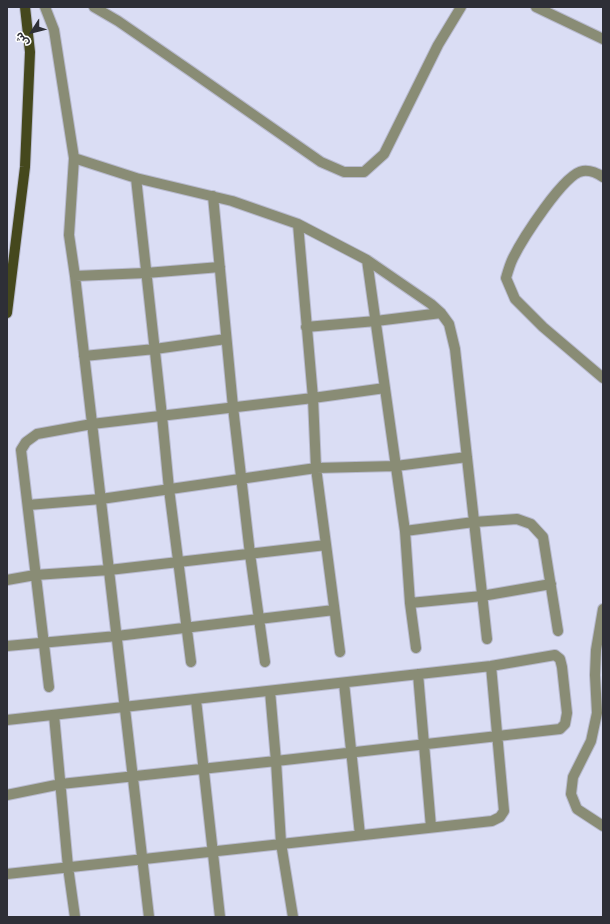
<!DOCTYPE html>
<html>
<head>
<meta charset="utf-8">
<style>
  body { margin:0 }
  #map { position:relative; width:610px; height:924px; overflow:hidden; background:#daddf4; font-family:Signika,"Noto Sans Arabic",sans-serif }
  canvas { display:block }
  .frame { position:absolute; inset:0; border:8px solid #2e2f37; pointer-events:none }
  .north { position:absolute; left:12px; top:12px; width:40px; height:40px; -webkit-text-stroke:3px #fff; paint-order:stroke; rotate:234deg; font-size:11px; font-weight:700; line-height:16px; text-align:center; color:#2e2f37 }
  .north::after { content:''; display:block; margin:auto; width:14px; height:18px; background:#2e2f37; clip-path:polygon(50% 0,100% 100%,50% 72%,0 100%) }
</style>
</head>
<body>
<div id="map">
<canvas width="610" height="924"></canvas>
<div class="frame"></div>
<div class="north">ش</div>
</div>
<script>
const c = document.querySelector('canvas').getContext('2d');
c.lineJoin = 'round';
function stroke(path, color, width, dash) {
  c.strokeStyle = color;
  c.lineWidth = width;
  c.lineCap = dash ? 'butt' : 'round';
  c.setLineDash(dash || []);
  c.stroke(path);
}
const minor = new Path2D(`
  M45,7L54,30L74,158L69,235L75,276L149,917
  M94,7L118,21L192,72L321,162L344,172H364L384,154L438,45L461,7
  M536,7L603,39
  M74,158L136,178L232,201L298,224L367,260L431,304L441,313L449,324L455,349L487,639
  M603,177C597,173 591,170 583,171C564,173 522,240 513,258C510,264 508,271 506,278L515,299L543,327L603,378
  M136,178L162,416L169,489L191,662
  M213,196L233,407L250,554L265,662
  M298,224L313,398L316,468L340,652
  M367,260L405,531L410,603L416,648
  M75,276L146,273L220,267
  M306,327L376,321L441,313
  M84,356L155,349L226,339
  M28,505L101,499L316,468L396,466L467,457
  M405,531L474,522L517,519L531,524L543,537L558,631
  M7,580L35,575L109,570L326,545
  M410,603L482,596L551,584
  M603,609L596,650L595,675L597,713L591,741L573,777L571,794L577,809L603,826
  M7,646L117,636L334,610
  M418,674L431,827
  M344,683L360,835
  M49,687L21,450L26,442L37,434L92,424L313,398L385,388
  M196,700L220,917
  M54,715L68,867L75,917
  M7,720L491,666L555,655L560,659L562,667L567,713L565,724L560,729L276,761L281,843L293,917
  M7,795L61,784L276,761L270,691
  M7,874L492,821L500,817L504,811L491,666`);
const major = new Path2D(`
  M7,313L25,167L30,52L25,7`);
stroke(minor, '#b8bace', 12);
stroke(major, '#b8bace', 12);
stroke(minor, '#898c75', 10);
stroke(major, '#45481d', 10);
</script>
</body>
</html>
